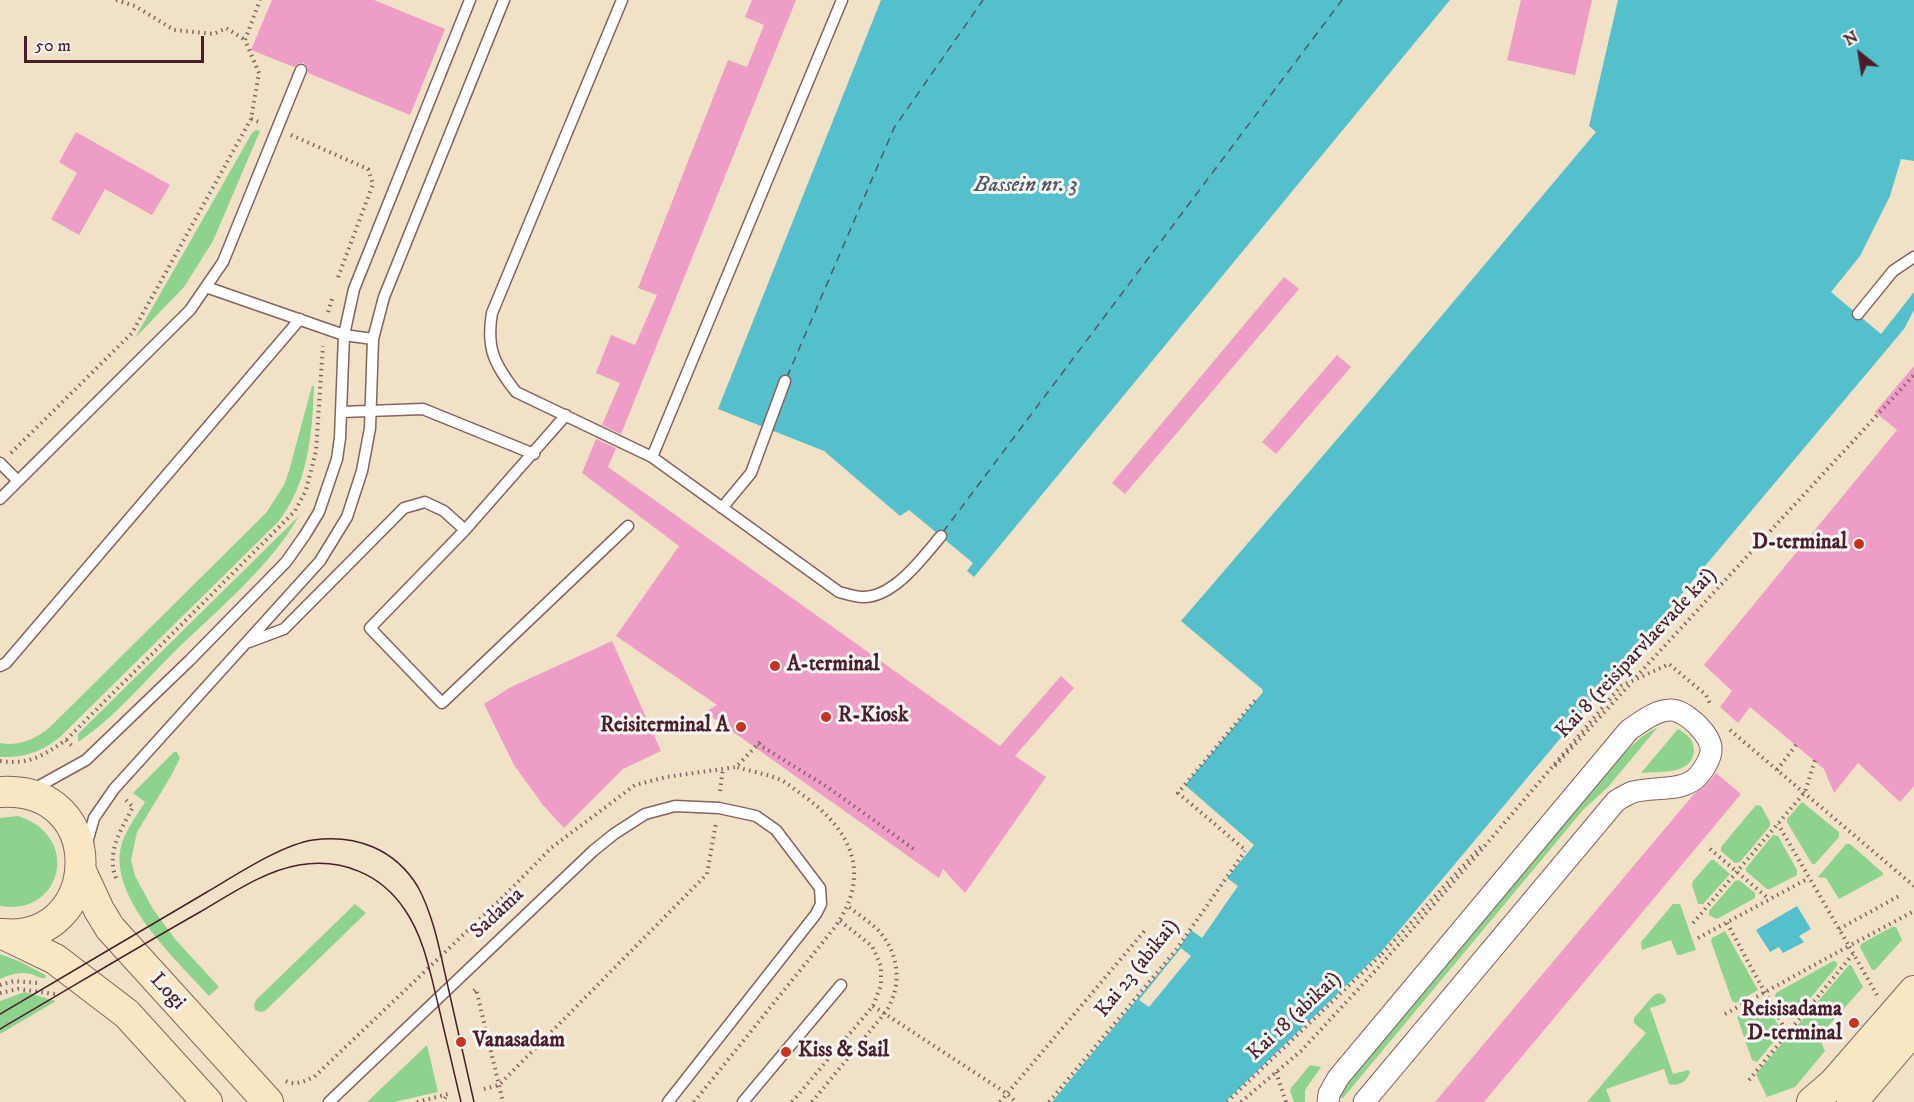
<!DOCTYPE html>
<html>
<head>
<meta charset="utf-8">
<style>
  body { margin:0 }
  #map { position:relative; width:1914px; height:1102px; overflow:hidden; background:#f1e1c6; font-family:"IM FELL DW Pica",serif }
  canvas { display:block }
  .north { position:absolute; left:1830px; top:24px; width:60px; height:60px; -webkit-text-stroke:4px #f6f6f2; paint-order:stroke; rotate:330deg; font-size:16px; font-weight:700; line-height:24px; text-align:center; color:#4a1f2b }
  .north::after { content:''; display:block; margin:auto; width:21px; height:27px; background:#4a1f2b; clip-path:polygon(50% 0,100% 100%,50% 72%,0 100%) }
  .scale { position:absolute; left:24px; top:36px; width:180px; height:27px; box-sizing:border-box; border:3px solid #4a1f2b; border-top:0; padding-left:8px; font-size:18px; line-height:21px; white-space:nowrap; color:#4a1f2b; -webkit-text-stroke:4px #f6f6f2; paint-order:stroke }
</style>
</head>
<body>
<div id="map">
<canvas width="1914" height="1102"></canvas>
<div class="north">N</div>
<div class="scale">50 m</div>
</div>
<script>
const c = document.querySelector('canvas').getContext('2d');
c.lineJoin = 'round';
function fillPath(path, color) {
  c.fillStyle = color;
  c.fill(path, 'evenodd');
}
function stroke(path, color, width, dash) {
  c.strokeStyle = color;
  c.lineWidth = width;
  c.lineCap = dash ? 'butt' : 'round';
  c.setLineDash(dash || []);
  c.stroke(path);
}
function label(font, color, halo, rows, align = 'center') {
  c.font = font + ' "IM FELL DW Pica",serif';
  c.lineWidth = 6;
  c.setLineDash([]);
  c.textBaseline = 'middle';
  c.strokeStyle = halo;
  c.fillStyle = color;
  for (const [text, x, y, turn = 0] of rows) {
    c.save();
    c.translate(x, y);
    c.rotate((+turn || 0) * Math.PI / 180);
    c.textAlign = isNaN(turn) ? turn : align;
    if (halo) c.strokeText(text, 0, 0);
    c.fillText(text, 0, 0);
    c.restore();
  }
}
fillPath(new Path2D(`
  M256,130L260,131L213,241L184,287L135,338L252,133Z
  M312,386H314C312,434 309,482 278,522L60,737C42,752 23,758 0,757V743C17,747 36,739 49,728L266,513L284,485L289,471Z
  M299,516C271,566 214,613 172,654C142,684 113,719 78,742V734Z
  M1658,727L1608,787L1583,810L1343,1098H1340L1339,1096L1340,1091L1609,766L1644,735Z
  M1678,729C1687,734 1694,740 1694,751C1692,776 1658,771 1641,773Z
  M174,752H177L180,758L171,776L137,832L131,860L135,876L153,909L175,939L219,987L209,996C177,960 113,903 120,851C123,833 136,817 145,802L133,793Z
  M1802,802L1839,832V837L1815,864H1812L1787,822V819Z
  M1756,805L1761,806L1770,822V826L1740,862L1735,863L1721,851V847Z
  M18,816C83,837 61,917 0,906V818Z
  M1773,835L1778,836L1797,870V875L1770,889H1767L1746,871V868Z
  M1846,844H1850L1883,873V875L1839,899L1826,878L1818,877Z
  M1711,860H1714L1730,874L1703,904H1698L1692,885L1693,881Z
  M1739,880L1755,893V898L1717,919L1709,915V911L1735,881Z
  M355,904L366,913L265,1011L260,1012L255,1010L254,1005L256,1000Z
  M1673,904H1680L1696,950L1680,955H1677L1671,940L1642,950L1641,942Z
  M1892,927H1896L1902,940L1875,970H1872L1860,947L1861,944Z
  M1725,931L1758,990L1736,1003L1732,1001L1711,941L1712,938Z
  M0,954L21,962L45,975L46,978C39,978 37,976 31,974C20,971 9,975 0,979Z
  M1833,961L1837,962V966L1793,1019L1787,1018L1775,996L1776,993Z
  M1849,965H1851L1863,987L1822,1033L1820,1039L1825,1051L1795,1087L1767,1097L1756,1074Z
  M25,992L56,1001L0,1034V1001Z
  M1659,993L1663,995L1666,999L1665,1003L1650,1008L1673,1074L1688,1070L1690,1072C1688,1081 1678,1087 1669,1084L1664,1069L1606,1089L1611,1102H1587L1646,1033L1634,1023V1018L1653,996Z
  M1762,1001L1765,1002L1781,1030V1033L1757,1062L1752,1060L1737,1017Z
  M427,1045L438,1092L394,1102H367Z
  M1310,1065L1321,1067L1305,1090V1102H1294L1290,1091L1291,1088Z`), '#8ed38d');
fillPath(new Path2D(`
  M881,0H1450L974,577L967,571L973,563L909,510L900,516L824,451L718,409Z
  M1618,0H1914V310L1904,329L1381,952L1225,1102H1052L1176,952L1227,878L1254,845L1185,785L1263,692L1262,689L1181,621L1375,395L1596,132L1589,126Z
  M1797,906L1811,929L1799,936L1804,942L1783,953L1779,947L1770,952L1756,930Z`), '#54c0cc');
fillPath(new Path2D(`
  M1901,159L1914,161V292L1881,334L1831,292L1860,256L1890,196Z
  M1227,878L1238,886L1202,938L1191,930Z
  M1181,948L1191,956L1149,1007L1139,1000Z`), '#f1e1c6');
stroke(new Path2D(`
  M787,377L894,128L983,0
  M943,532L1342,0`), '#4e5763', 1.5, [8, 6]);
fillPath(new Path2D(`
  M272,0H374L445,29L410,115L308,73V68L304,63H299L294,67L251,50Z
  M752,0H796L621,434L602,425L620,383L596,373L611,335L635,345L657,295L638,288L728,60L747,67L764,25L745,17Z
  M1521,0H1592L1575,75L1507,60Z
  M76,132L170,185L152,215L105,189L79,235L51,219L77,173L59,162Z
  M1284,277L1299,289L1125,494L1112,483Z
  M1337,355L1351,367L1276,454L1262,442Z
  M1914,366V786L1900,802L1858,763L1834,793L1824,769L1750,707L1738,723L1720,707L1732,691L1704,665L1897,430L1875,412Z
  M596,439L616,448L608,467L1000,746L1061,676L1074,688L1015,756L1046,777L965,893L943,869L939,878L705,712L717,705L616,636L679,546L582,473Z
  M612,641L661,751L623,769L564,828L543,805L514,765L484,704L511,687Z
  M1716,773L1741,794L1484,1102H1435L1694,794L1707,784Z`), '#ee9dc7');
const lane = new Path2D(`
  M622,0L492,313C486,348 494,364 516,392L652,457L839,592C847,594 855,597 862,597C894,598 923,557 941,536
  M206,287L344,335L373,339
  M1858,314L1893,271L1914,257
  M341,412L423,409L534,454
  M652,457L842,0
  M0,463L18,481
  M0,499L190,310L223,262L301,70
  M722,508L751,473L785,381
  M465,530L370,628L442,703L628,526
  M249,642L284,629L404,508L425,502L444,511L465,530L566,415
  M0,666L6,663L300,319
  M32,790L86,760L190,660L286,562L305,535L319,512L337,459L340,438L344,335L354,289L470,0
  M87,843L94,818L114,789L320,561L347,517L362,471L370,428L373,339L384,297L504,0
  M329,1102L593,851L614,834L645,814L675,806L719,808L756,816L776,830L820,888L821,904L816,914L668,1102
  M743,1102L841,985`);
const street = new Path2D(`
  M1328,1102L1329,1094L1338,1078L1629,730C1641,722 1655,710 1671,710C1685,710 1712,735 1711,750C1711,758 1704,769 1699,775C1684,793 1653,786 1633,792C1627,794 1621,798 1616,801L1364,1102`);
const secondary = new Path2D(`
  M0,792C111,785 103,944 2,934
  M81,871L99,910L110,928L268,1102
  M5,935L55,959L127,1014L207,1102
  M1812,1102L1833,1084L1914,991
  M1852,1102L1914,1029`);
stroke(lane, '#846361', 13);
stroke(street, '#846361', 23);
stroke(secondary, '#846361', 32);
stroke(new Path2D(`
  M116,0L135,6L174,30L214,34L226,28L245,40
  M251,119L262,123
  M291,135L368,169L373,184L337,280
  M328,312L333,296
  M11,453L132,333L251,119L259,73L245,40L260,0
  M1636,677L1914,375
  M1730,730L1914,886
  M66,740L74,748
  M758,744L829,788L915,850
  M0,761C29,765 43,756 66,740L295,511L306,490L316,451L323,346
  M1555,766L1631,683
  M1777,770L1796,745
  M720,791L723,768
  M1243,848L1178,793L1257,698
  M1710,849L1769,899
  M116,878C106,853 121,829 133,807L126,800
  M1693,923L1805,792L1815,760
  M1727,923L1787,1033
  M1839,929L1899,896
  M1698,938L1809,878
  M1382,954L1483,844
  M0,985L14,981L38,983
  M474,991L476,989L503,1102
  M0,993L18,989L55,994
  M1877,995L1849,946L1914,911
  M873,1006L1006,1093L1016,1102
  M1725,1014L1849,946L1778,824
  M1276,1072L1286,1102
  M1749,1080L1853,954
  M286,1081C295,1086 305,1081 314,1077L505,895L551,848L635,785L666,777L736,767L761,741
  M484,1089L499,1085L707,874L716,823
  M417,1102L448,1094L442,1102
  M694,1102L835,927C872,874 852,831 804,796C796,791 789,784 781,780C767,774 750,771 736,767
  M792,1102L873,1006L881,985V966L872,946L839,920
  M812,1102L884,1014C903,988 900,954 878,930C869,921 857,914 848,906
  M1000,1102L1147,928
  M1049,1102L1176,950L1245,851
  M1227,1102L1382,954
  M1241,1102L1301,1051L1376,970L1472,861L1621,686L1669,664L1706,695L1711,706`), '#846361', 4, [1.5, 4.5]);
stroke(lane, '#fff', 10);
stroke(street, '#fff', 21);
stroke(secondary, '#f9e7c3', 30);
stroke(new Path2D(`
  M0,1014C69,974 138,932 207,892C236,875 281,845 313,840C356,834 395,849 418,887C433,915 439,947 446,978C455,1019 465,1061 474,1102
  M0,1029C67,990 133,950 200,912C231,894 264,871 299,865C342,858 381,874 405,910C424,938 430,972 438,1004C446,1037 453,1069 461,1102`), '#4a1f2b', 1.5);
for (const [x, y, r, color] of [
  [1859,544,6,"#c8321e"],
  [775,666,6,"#c8321e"],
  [826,717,6,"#c8321e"],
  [741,727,6,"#c8321e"],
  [1854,1023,6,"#c8321e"],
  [461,1042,6,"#c8321e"],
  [786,1052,6,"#c8321e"]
]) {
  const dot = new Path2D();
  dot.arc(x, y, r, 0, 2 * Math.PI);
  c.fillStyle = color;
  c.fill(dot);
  stroke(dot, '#f6f6f2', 2);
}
label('bold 21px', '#4a1f2b', '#f6f6f2', [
  ["D-terminal",1847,544,"right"],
  ["A-terminal",787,666],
  ["R-Kiosk",838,717],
  ["Reisiterminal A",729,727,"right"],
  ["Reisisadama",1842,1011,"right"],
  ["D-terminal",1842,1035,"right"],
  ["Vanasadam",473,1042],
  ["Kiss & Sail",798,1052]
], 'left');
label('21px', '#4a1f2b', '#f6f6f2', [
  ["Kai 8 (reisiparvlaevade kai)",1637,654,-47],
  ["Sadama",498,914,-43],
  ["Kai 23 (abikai)",1138,969,-51],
  ["Logi",167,992,47],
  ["Kai 18 (abikai)",1295,1017,-43]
]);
label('italic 22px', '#4e5763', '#f6f6f2', [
  ["Bassein nr. 3",1026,186]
]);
</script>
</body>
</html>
